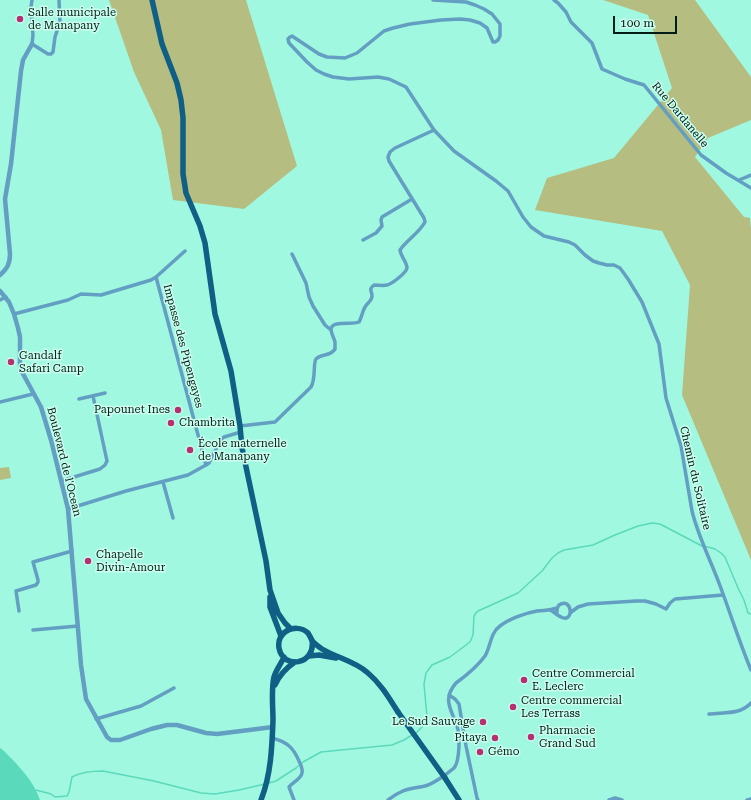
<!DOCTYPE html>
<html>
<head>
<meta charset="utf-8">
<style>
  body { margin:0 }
  #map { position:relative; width:751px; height:800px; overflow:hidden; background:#a1f8e0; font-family:"Roboto Serif",serif }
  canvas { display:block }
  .scale { position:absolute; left:613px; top:16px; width:64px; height:18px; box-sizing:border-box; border:2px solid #011c15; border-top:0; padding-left:5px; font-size:12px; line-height:14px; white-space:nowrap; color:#011c15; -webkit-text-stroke:3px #ccfeef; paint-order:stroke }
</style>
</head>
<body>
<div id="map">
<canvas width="751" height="800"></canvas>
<div class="scale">100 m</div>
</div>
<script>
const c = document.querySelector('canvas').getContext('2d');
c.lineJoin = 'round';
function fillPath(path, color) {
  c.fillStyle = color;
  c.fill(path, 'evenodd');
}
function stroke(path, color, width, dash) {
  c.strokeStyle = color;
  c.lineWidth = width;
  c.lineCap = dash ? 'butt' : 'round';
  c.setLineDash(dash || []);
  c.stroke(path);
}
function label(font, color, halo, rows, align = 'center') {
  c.font = font + ' "Roboto Serif",serif';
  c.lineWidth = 3;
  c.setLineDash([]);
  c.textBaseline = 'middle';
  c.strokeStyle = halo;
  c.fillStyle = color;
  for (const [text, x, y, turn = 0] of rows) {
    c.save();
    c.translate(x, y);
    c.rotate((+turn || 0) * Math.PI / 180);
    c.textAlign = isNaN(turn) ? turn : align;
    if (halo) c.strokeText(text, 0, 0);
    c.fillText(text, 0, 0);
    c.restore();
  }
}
fillPath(new Path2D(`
  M109,0H246L297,166L244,209L173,200L161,130L134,72Z
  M603,0H695L751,77V120L708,138L695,157L744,217L750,218L751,229V560L682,395L690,285L662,231L535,210L547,178L614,158L672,88L648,15Z
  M9,467L11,478L0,480V468Z`), '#b5bd81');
fillPath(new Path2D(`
  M0,748L3,750C18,765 33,780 40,800H0Z`), '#5bd9bb');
stroke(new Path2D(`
  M416,733L422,727L427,717L424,684L426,673L432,665L450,657L470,642L473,635L474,616L476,613L478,611L518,593L542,571L552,558L558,553L564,550L593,545L615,535L638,526L652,523L660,524L702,546L708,547L715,549L721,553L725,557L738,588L744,600L748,613L751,614
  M269,783L276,781L296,768L303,762L321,752L392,745L404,740L412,735
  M36,790L51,794L55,797L67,796L69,792L72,777C81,772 92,771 103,771L154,781L201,793L215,794L239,790L265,784`), '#5bd9bb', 1.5);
stroke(new Path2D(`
  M32,0L31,7L33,35L32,44L48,54H51L53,52L55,37L60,22L59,0
  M433,0L466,2L475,5L484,9L492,14L500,24V36L498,40L495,42H493L487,28L480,23L470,20L460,19L441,20L410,24L393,28L384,31L357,53L345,58L327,57L319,54L292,36L290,37L288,39L289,43L307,62L316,70L324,74L333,77L349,79L378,77L389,79L406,87L434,130L454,151L496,181L508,191L523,217L531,227L544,236L569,242L575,245L585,255L593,261L599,263L607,265H614L620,268L628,279L642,302L659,344L666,398L681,446L692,511C698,536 710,559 719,583C730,612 739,641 751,670
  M554,0L558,3L566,12L571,22L592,43L602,69L625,79L644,85L701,155L726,173L751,188
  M739,180L751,175
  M363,240L376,233L382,226L381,220L382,217L412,199
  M292,254L306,283L309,297L313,306L325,325L331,330
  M156,277L206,465
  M0,300L6,297
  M14,314L68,300L81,294L101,295L151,280L156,277L185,251
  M79,399L105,393
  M0,402L33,394
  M240,426L275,422L311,387C316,379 313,362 316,359C322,353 330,357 335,349C335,346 335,344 335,342C334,338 331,333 331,329C332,320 352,325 359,322C362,317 362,312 365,307C367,303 372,301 372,296C372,290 368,290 374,285C379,285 383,286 387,285C392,284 406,273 407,268C407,262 401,257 400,250C407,240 419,233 425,222L424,218L400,179L389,161L388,157L390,152L395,148L434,130
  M61,481L100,469L105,465L107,461L93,396
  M163,482L173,518
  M68,509L126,491L188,475L206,465L209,463L220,441L224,437L241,432
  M550,610C554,612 558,616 561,617C575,624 572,596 559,605C556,608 557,611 557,614
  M19,611L16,591L36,585L38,582V580L33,562L72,551
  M570,613L578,607L588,604L636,601H645L656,604L666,609L670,603L675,599L723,595
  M33,630L78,626
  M449,695L455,699L459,704L466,746L477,798L478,800
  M709,714C724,712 740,715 751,703
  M96,719L141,706L174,688
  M272,738C287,742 293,747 299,761C301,765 303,769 302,773C301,779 293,782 289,787L294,800
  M388,800C392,797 396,794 401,792C408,788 417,788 425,786C433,784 447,774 454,768C460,761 460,735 457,726C451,709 442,699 456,683C467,675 477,667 485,656C491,646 490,633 500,626C509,619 525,613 537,611C545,610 549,611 557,608
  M609,800L615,798L622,800
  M747,800L751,799`), '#639fc2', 3.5);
stroke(new Path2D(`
  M0,275C7,269 10,264 10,254L5,199L11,164L21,71L23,60L32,44
  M0,291L9,302L14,314L18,328L20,337V365L22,372L41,407L51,440L68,509L81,665L86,699L107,737L111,740H120L151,729L167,725H177L206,733L217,734L273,727`), '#639fc2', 4.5);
stroke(new Path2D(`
  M152,0L162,44L177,83L181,100L183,118V174L186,193L200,226L205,243L215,314L231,371L240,426L242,448L266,561L270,590L278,613L285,623L291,629
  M270,597V607L281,636
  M312,640C316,665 283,670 279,648C278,642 280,636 285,632C292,627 302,627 308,633C310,636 311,638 312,641C315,644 319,647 322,649C337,658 355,661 368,673C381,684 389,698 398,712
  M309,656L319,655L336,658
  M275,685C279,676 286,668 295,662
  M445,778L459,800
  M261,800C271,775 272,747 273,720C273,708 271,689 274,677C276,670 281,664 284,657`), '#105f84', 5.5);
stroke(new Path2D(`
  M398,712L445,778`), '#105f84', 5.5);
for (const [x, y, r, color] of [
  [20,19,4,"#b52f71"],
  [11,362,4,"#b52f71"],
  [178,410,4,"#b52f71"],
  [171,423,4,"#b52f71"],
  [190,450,4,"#b52f71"],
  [88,561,4,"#b52f71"],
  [524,680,4,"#b52f71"],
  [513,707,4,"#b52f71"],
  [483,722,4,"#b52f71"],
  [531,737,4,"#b52f71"],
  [495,738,4,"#b52f71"],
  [480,752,4,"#b52f71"]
]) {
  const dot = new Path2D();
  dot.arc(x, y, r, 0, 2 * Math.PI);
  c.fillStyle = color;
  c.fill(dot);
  stroke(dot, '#ccfeef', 1.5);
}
label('11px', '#011c15', '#ccfeef', [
  ["Salle municipale",28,13],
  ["de Manapany",28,26],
  ["Gandalf",19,356],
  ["Safari Camp",19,369],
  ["Papounet Ines",170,410,"right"],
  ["Chambrita",179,423],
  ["École maternelle",198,444],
  ["de Manapany",198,457],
  ["Chapelle",96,555],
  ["Divin-Amour",96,568],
  ["Centre Commercial",532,674],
  ["E. Leclerc",532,687],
  ["Centre commercial",521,701],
  ["Les Terrass",521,714],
  ["Le Sud Sauvage",475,722,"right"],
  ["Pharmacie",539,731],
  ["Grand Sud",539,744],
  ["Pitaya",487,738,"right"],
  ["Gémo",488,752]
], 'left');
label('11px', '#011c15', '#ccfeef', [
  ["Rue Dardanelle",680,115,50],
  ["Impasse des Pipengayes",183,346,75],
  ["Boulevard de l'Ocean",64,462,76],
  ["Chemin du Solitaire",695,478,77]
]);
</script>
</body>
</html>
